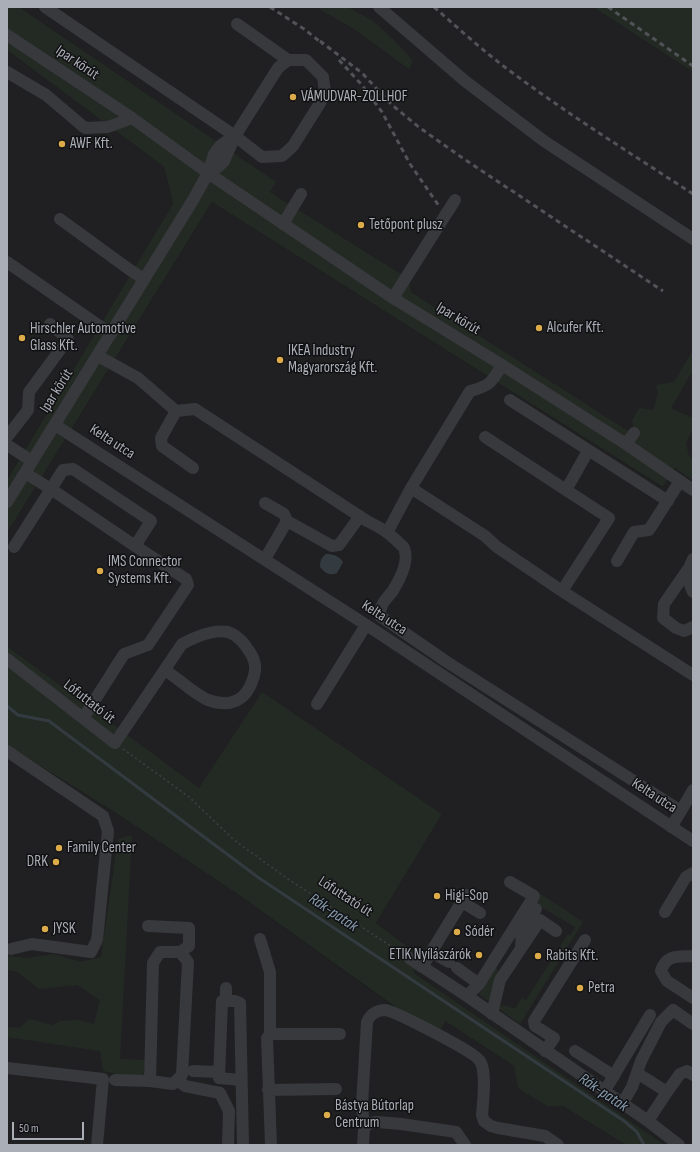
<!DOCTYPE html>
<html>
<head>
<meta charset="utf-8">
<style>
  body { margin:0 }
  #map { position:relative; width:700px; height:1152px; overflow:hidden; background:#161618; font-family:"Sofia Sans Condensed",sans-serif }
  canvas { display:block }
  .frame { position:absolute; inset:0; border:8px solid #aaaeb6; pointer-events:none }
  .scale { position:absolute; left:12px; top:1122px; width:72px; height:18px; box-sizing:border-box; border:2px solid #aaaeb6; border-top:0; padding-left:5px; font-size:12px; line-height:14px; white-space:nowrap; color:#aaaeb6; -webkit-text-stroke:3px #111113; paint-order:stroke }
</style>
</head>
<body>
<div id="map">
<canvas width="700" height="1152"></canvas>
<div class="frame"></div>
<div class="scale">50 m</div>
</div>
<script>
const c = document.querySelector('canvas').getContext('2d');
c.lineJoin = 'round';
function fillPath(path, color) {
  c.fillStyle = color;
  c.fill(path, 'evenodd');
}
function stroke(path, color, width, dash) {
  c.strokeStyle = color;
  c.lineWidth = width;
  c.lineCap = dash ? 'butt' : 'round';
  c.setLineDash(dash || []);
  c.stroke(path);
}
function label(font, color, halo, rows, align = 'center') {
  c.font = font + ' "Sofia Sans Condensed",sans-serif';
  c.lineWidth = 3;
  c.setLineDash([]);
  c.textBaseline = 'middle';
  c.strokeStyle = halo;
  c.fillStyle = color;
  for (const [text, x, y, turn = 0] of rows) {
    c.save();
    c.translate(x, y);
    c.rotate((+turn || 0) * Math.PI / 180);
    c.textAlign = isNaN(turn) ? turn : align;
    if (halo) c.strokeText(text, 0, 0);
    c.fillText(text, 0, 0);
    c.restore();
  }
}
fillPath(new Path2D(`
  M19,7H593L693,72V1145H665L414,973L421,957L376,923L442,814L262,693L199,789L7,646V533L212,202L663,487L679,464L411,292L409,279L270,192L275,182Z
  M7,50L164,167L173,205L7,480Z
  M7,745L116,813L239,895L436,1037L445,1021L514,1066L547,1106H563L626,1145H7Z`), '#202022');
fillPath(new Path2D(`
  M7,7H19L276,182L270,192L409,279L411,292L636,436L632,421L639,408L653,410L658,394L656,385L674,382L693,350V372L690,375L671,408L693,418V429L686,443L689,456L693,459V480L675,468L663,487L212,202L7,533V480L173,204L164,167L7,50Z
  M316,7H348L373,21L395,41L413,61L409,69L354,29Z
  M593,7H693V72Z
  M7,646L199,788L262,692L442,814L376,923L421,957L414,973L665,1145H626L563,1106H547L518,1088L514,1066L445,1021L437,1037L239,895L116,813L7,745Z
  M132,835L120,1059L145,1060L143,1077L126,1076L103,1071L100,1051L7,1037V1027L19,1028L29,1019L53,1025L60,1021L78,1020L94,1024L100,1000L77,985L39,989L18,972L7,970V956L28,958L54,954L81,962L101,957L118,839Z
  M541,894L583,922L520,1024L498,1008C503,1002 509,1007 515,1009L522,998L526,1000L568,934L570,936L575,927L535,903Z
  M495,966L501,975L492,1004L479,994Z`), '#232a24');
fillPath(new Path2D(`
  M326,554C333,554 339,556 343,562L337,573C329,576 325,573 320,567C320,561 321,558 326,554Z`), '#333b41');
stroke(new Path2D(`
  M7,706L18,715L49,721L259,878L624,1121L637,1132L644,1145`), '#333b41', 3);
stroke(new Path2D(`
  M123,749L189,797L234,840L288,879L400,952`), '#3e4043', 1.5, [2, 3]);
stroke(new Path2D(`
  M45,7L235,136L262,157L282,156L293,146L320,103L325,92L323,77L306,60H288L278,68L235,136L224,161L218,167L208,173
  M379,7L465,81L544,141L693,239
  M237,24L288,60
  M7,35L132,118L208,173L393,298L502,365L626,444L693,490
  M7,72L46,95L85,128L108,127L132,118
  M60,219L130,270L144,279
  M283,224L301,194
  M7,262L111,334
  M393,298L455,200
  M98,356L138,378L176,411L195,409L367,521C379,527 387,531 397,541C399,543 403,546 404,548C410,562 399,581 392,592C386,599 379,606 380,616L447,662L681,811L671,827
  M510,400L668,501
  M176,411L161,438L162,446L193,468
  M55,425L371,628L693,841
  M7,437L28,410L29,392L68,339L50,324
  M485,437L566,490L588,451
  M626,444L634,433
  M7,445L32,461
  M25,473L51,489L63,470L73,469L151,521L135,546
  M411,488L470,391C490,386 492,382 502,365
  M7,502L193,200L208,173L214,154L220,146L234,136
  M265,503L284,514L287,521
  M388,531L411,488L485,536L497,547L565,593L693,675
  M14,547L51,489L135,546L186,579L188,585L148,645L124,654L84,717
  M265,559L287,521L332,546L339,545L360,516
  M693,559C687,570 687,580 693,592
  M617,561L634,532L649,530L680,481
  M689,568L664,604L663,618L676,628L684,631L693,627
  M562,591L609,518L566,490
  M7,659L115,743L182,644C195,637 213,629 228,632C235,634 241,640 245,645C248,650 253,655 254,661C256,666 255,674 253,679C246,701 230,708 208,700C197,696 176,677 165,670
  M317,704L366,625
  M7,751L103,816L108,831L97,940L91,952L32,944L11,949
  M681,811L693,790
  M462,902L480,913
  M665,912L686,877L693,873
  M148,926L189,928V946L180,952
  M260,939L270,972V1034L267,1038L271,1145
  M521,947L522,931L536,909
  M431,952L449,962
  M693,956C678,957 666,954 661,971L667,981L693,998
  M409,958L467,996L648,1121L679,1145
  M422,967L466,895
  M457,968L479,984
  M226,988V1001
  M467,996L479,984L534,896L510,882
  M492,1014L500,980L540,920L556,931
  M270,1034H340
  M545,1051L554,1038L535,1026L534,1021L585,940
  M575,1051L614,1076
  M7,1068L103,1079L97,1145
  M193,1071L219,1072
  M637,1073L667,1092L680,1074L687,1071L693,1075
  M115,1080L150,1081L153,963L160,952H180L188,962L182,1075L173,1084L150,1081
  M177,1080L185,1086L220,1093L229,1111L228,1145
  M241,1080L219,1078L222,1001H235L240,1003L243,1145
  M268,1090L336,1089
  M604,1092L650,1015
  M622,1104L632,1087L641,1061L661,1022L673,1010L693,1024
  M648,1121L667,1092
  M364,1128L362,1104L367,1022C370,1014 377,1010 386,1010C398,1013 475,1052 480,1061C487,1072 483,1101 482,1115L484,1121L491,1126L498,1128L545,1136L558,1145
  M363,1145L364,1128L370,1123L377,1122L401,1124L456,1132L465,1145`), '#38393d', 12);
stroke(new Path2D(`
  M270,7L304,29L323,44
  M434,7C458,28 481,49 506,68C566,113 630,153 693,194
  M608,7L693,66
  M320,41L362,73L392,105L420,128L464,159L663,291
  M339,60L361,84L382,112L410,164L439,206`), '#515357', 3, [5, 4]);
for (const [x, y, r, color] of [
  [293,97,4,"#dcab4a"],
  [62,144,4,"#dcab4a"],
  [361,225,4,"#dcab4a"],
  [539,328,4,"#dcab4a"],
  [22,338,4,"#dcab4a"],
  [280,360,4,"#dcab4a"],
  [100,571,4,"#dcab4a"],
  [59,848,4,"#dcab4a"],
  [56,862,4,"#dcab4a"],
  [437,896,4,"#dcab4a"],
  [45,929,4,"#dcab4a"],
  [457,932,4,"#dcab4a"],
  [479,955,4,"#dcab4a"],
  [538,956,4,"#dcab4a"],
  [580,988,4,"#dcab4a"],
  [327,1115,4,"#dcab4a"]
]) {
  const dot = new Path2D();
  dot.arc(x, y, r, 0, 2 * Math.PI);
  c.fillStyle = color;
  c.fill(dot);
  stroke(dot, '#111113', 1.5);
}
label('15px', '#aaaeb6', '#111113', [
  ["Ipar körút",77,63,34],
  ["Ipar körút",458,319,31],
  ["Ipar körút",57,391,-58],
  ["Kelta utca",112,442,33],
  ["Kelta utca",384,618,33],
  ["Lófuttató út",89,702,38],
  ["Kelta utca",654,796,33],
  ["Lófuttató út",345,897,33]
]);
label('15px', '#aaaeb6', '#111113', [
  ["VÁMUDVAR-ZOLLHOF",301,97],
  ["AWF Kft.",70,144],
  ["Tetőpont plusz",369,225],
  ["Alcufer Kft.",547,328],
  ["Hirschler Automotive",30,329],
  ["Glass Kft.",30,346],
  ["IKEA Industry",288,351],
  ["Magyarország Kft.",288,368],
  ["IMS Connector",108,562],
  ["Systems Kft.",108,579],
  ["Family Center",67,848],
  ["DRK",48,862,"right"],
  ["Higi-Sop",445,896],
  ["JYSK",53,929],
  ["Sódér",465,932],
  ["ETIK Nyílászárók",471,955,"right"],
  ["Rabits Kft.",546,956],
  ["Petra",588,988],
  ["Bástya Bútorlap",335,1106],
  ["Centrum",335,1123]
], 'left');
label('italic 16px', '#859bad', '#111113', [
  ["Rák-patak",333,913,34],
  ["Rák-patak",603,1093,34]
]);
</script>
</body>
</html>
